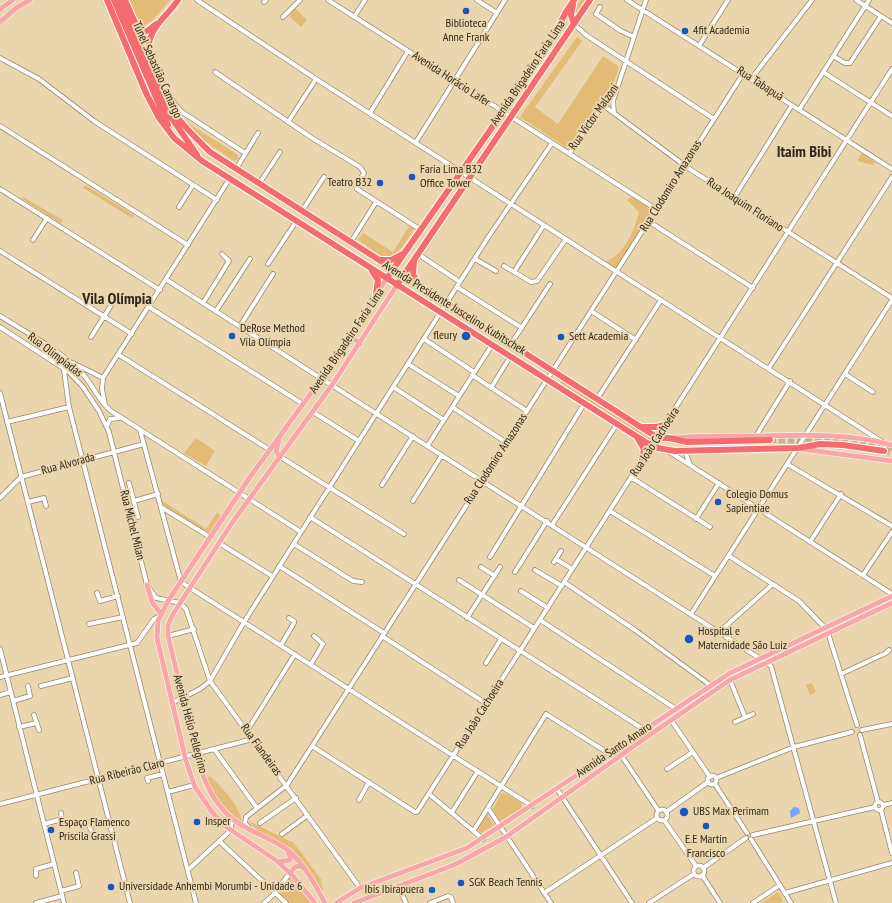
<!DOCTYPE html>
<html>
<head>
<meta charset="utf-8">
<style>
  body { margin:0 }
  canvas { display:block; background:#ebd5af }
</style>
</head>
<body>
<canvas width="892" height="903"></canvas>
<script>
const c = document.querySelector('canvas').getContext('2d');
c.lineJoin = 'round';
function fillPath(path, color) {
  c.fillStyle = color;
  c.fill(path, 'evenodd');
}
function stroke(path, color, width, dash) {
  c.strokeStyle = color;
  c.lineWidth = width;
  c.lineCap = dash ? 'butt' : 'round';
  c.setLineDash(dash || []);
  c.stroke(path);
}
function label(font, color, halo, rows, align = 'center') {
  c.font = font + ' "PT Sans Narrow",sans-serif';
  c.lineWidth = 4;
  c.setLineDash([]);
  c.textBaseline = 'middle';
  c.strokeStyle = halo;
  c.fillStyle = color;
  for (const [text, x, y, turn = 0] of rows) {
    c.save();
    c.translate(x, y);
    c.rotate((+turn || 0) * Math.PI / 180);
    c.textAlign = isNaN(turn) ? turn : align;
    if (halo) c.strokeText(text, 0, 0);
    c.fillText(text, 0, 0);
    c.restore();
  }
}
fillPath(new Path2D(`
  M129,0H170L152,21L141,27Z
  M580,0H587L578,15L575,12Z
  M295,8L307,20L301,27L289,16Z
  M577,37L582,41L535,107L558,124L603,56L619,67L614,82L567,148L520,117Z
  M183,120L238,155V159L234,161L200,138Z
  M862,153L875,162L873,165L857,161Z
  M85,185L134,215L132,218L83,188Z
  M633,196L653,210L616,269L605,262C625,254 634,231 639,212L627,200Z
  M23,197L63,220L61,224L22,199Z
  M410,225L415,228C407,239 400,256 384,258L358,240L363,233L393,252Z
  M561,381L650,438L649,440L560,383Z
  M196,438L215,451L206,466L184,453Z
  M161,500L206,529L217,513L221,516L209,535L162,506Z
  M812,683L816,692L810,695L806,685Z
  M210,776C223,789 240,805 242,823L217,800L205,778Z
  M505,793L521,803L522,808L500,821L493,809L501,794Z
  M487,814L494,825L481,833L477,829Z
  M249,821L294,843L321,879L323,892C314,878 306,862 293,852C279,840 259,837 249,821Z
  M289,876L313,903H289L281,896L280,889Z
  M778,892L783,901L780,903H762Z`), '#e2bb77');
fillPath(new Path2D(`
  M794,807L799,808L800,813L791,818L790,811Z`), '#72a6ff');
stroke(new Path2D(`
  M770,440L831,441L892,448
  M884,451L892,453`), '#c6b291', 6, [6, 3]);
const minor = new Path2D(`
  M197,0L316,79L884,443
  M328,0L656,209
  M477,0L497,13
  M627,0L892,169
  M856,0L892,23
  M264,2L266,0
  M600,7L596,14L621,31L634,37
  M283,17L300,0
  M354,17L365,0
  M574,24L586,35L714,119
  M699,46L728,0
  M833,56L845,63H850L881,16
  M0,58L39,79L94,121L217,200
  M215,72L312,138L360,167L364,173L356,186L357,189L421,230
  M823,72L892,116
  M160,78L176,106L182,112L245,153
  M751,79L812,0
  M603,105L688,168L892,298
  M799,110L869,0
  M370,113L408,51
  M614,113L613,101L646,0
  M288,122L316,79
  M0,126L188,245
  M416,142L505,0
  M569,154L616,86
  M236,169L258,133
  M259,184L280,152
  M0,189L160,290
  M734,198L792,105
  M179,207L193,185
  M302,211L324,177
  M648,221L753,288
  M33,240L47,218
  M351,242L376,202
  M0,251L132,334
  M418,254L460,282
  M475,259L496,271
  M268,264L297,220
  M504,266L531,282L537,281L566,239
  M514,272L544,225
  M167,280L767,663L771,666L836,903
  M457,287L522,328
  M203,303L229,261L222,254
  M149,307L303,404
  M216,311L250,259
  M591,311L636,340
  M0,316C27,333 58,349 81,372C93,384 98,401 111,411L301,532
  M240,326L273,274
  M0,327L69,372L83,387L99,411L109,432L147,585L156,598L180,603L186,609L210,681L360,888
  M91,337L117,296
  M424,339L474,372
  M511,344L550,284
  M119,355L270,450
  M62,356L69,407L196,903
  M73,363L103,378
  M408,364L459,396
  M769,368L892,177
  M845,374L873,392
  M472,375L527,411
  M393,387L444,420
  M491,388L510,357
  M0,393L130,903
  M597,399L661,300
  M105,405L102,389L103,378L230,178
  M452,407L507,443
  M313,412L359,441
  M7,422L69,407
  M107,426L110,419L120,418
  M140,430L181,582L532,806
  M756,436L790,381
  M428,445L492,345
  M668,451L892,594
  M685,451L690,465
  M279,456L404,534
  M787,464L892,526
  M632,478L710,527
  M129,483L138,517
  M382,485L413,436
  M0,498L21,477L144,444
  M134,501L158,494
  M413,501L442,455
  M28,502L44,498L46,506
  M161,507L210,537
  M610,511L715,576
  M310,517L651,734
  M696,519L719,483
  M552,525L617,424
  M810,542L841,494
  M219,543L272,576
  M294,544L353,581L362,582
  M729,556L799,601L825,628
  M490,557L584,404
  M556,559L572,569
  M554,562L561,551
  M279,566L384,633
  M481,567L495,576
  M535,570L562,586
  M515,572L547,521
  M863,575L892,532
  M459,580L534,628
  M564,582L635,630L710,685
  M521,591L548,608
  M97,593L100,601L118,596
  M691,614L892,300
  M467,618L500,567
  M540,620L676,709
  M89,624L123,617
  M719,632L773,584
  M828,633L857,725
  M168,636L194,629
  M382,636L487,704
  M281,645L294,623V621L289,618
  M0,649L64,903
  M486,663L501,639
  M311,664L323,644L314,636
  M841,674L886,653L889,650
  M0,677L137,643L154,619L160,616
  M730,680L745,717
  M41,686L73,678
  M0,695L11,692
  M13,701L30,696L28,686
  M174,702L200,689L210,681L244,622L487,239L552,143
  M34,715L39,730
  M671,720L710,777
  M735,722L753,714
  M19,727L37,723
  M862,730L892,724
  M247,731L295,654
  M860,735L878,802
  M312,746L415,812H417L892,69
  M214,749L257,808
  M621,755L658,810
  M667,769L693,752
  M707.5 780a4.5 4.5 0 1 1 9 0a4.5 4.5 0 1 1-9 0Z
  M716,778L794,747L852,732
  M148,781L147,778L163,774
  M715,784L747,833
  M557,789L632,903
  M168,792L194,785
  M429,794L483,839
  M359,800L369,782
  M875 806a4 4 0 1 1 8 0a4 4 0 1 1-8 0Z
  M0,804L253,739
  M884,805L892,803
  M488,808L551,903
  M656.5 815a5.5 5.5 0 1 1 11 0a5.5 5.5 0 1 1-11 0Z
  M881,810L892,853
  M452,812L478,771
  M666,812L708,782
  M61,813L63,824
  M664,820L696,866
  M260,823L296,798
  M44,824L62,819
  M249,828L245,823L246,817L287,785L743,74
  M91,830L89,825L109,820
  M474,830L546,714L608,753
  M282,834L308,815
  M753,835L875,807
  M751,839L791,903
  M219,841L286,903
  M693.5 871a5.5 5.5 0 1 1 11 0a5.5 5.5 0 1 1-11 0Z
  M703,868L746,838
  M188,870L231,830L232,818
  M702,875L720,903
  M36,876V869L54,864
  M398,886L406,903
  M61,891L79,886L76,873
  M544,893L657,818
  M785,893L892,863
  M36,903L62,896
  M264,903L273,895L290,873
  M430,903L448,896L451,897L453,903
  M649,903L694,874
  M753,903L780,885`);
const major = new Path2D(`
  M0,9L13,0
  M0,22L16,8L30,0
  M350,335L360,344
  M672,438C701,435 729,436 758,436C802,435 848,433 892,445
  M279,441L276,451L279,456
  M801,449L892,461
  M147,585L152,602L161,614
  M278,862L290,860V857L288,852
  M290,873L295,867L300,866L304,868
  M315,903L293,876L277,861L225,826L212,812L195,787L186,761L157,638L158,621L168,601L250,477L322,378L387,278
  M325,903C315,885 305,865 289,851C269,836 244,831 226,813C200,787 194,745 186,710C180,685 174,661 168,636V625L173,614L234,520L332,385L397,285
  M336,903L360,888L467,848L730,673L892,596
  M354,903L454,865L506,837L651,734L730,680L892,603`);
const highway = new Path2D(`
  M107,0L146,93L159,118L174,138L202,161L647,443L658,448L675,451L798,448L820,444L843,445L884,451
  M114,0L168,125
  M119,0L169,114L197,155
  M125,0L137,27L141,31H147L156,24
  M178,0C169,14 155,23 150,39C144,57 167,104 178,118C188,131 199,141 210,152L658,438H669L687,442L770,440
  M573,4L571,15L574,24
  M379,260H391L403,254
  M414,262L413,274L419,285
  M372,271L378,280L376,294
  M387,278L546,50L566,12L574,0
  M397,285L590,0
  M641,427H656L666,424
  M638,439L644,449L642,460`);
stroke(minor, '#9c8764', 5.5);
stroke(major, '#fff', 6);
stroke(highway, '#fff', 8);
stroke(minor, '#fff', 4);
stroke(major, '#f8a7a9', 5);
stroke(highway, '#f46c6f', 6);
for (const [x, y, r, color] of [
  [466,11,4,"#1755c1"],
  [685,31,4,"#1755c1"],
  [412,177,4,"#1755c1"],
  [380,183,4,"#1755c1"],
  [232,336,4,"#1755c1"],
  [466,336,5,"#1755c1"],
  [561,337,4,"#1755c1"],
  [718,502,4,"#1755c1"],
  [689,639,5,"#1755c1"],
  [684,812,5,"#1755c1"],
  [197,822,4,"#1755c1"],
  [706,826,4,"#1755c1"],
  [51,830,4,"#1755c1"],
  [461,883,4,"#1755c1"],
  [111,887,4,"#1755c1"],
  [432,890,4,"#1755c1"]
]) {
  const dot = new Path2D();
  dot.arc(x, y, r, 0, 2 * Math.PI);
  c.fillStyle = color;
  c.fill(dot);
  stroke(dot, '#ebd5af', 1.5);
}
label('12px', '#31281a', '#ebd5af', [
  ["Biblioteca",466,24,"center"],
  ["Anne Frank",466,38,"center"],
  ["4fit Academia",693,31],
  ["Faria Lima B32",420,170],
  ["Office Tower",420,184],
  ["Teatro B32",372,183,"right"],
  ["DeRose Method",240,329],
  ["Vila Olímpia",240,343],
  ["fleury",457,336,"right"],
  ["Sett Academia",569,337],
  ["Colegio Domus",726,495],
  ["Sapientiae",726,509],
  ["Hospital e",698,632],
  ["Maternidade São Luiz",698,646],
  ["UBS Max Perimam",693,812],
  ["Insper",205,822],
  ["Espaço Flamenco",59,823],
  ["Priscila Grassi",59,837],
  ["E.E Martin",706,840,"center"],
  ["Francisco",706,854,"center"],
  ["SGK Beach Tennis",469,883],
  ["Universidade Anhembi Morumbi - Unidade 6",119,887],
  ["Ibis Ibirapuera",424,890,"right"]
], 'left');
label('12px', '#31281a', '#ebd5af', [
  ["Túnel Sebastião Camargo",157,70,66],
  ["Avenida Brigadeiro Faria Lima",528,73,-56],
  ["Avenida Horácio Lafer",451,79,33],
  ["Rua Tabapuã",760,84,33],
  ["Rua Victor Malzoni",594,117,-55],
  ["Rua Clodomiro Amazonas",671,186,-58],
  ["Rua Joaquim Floriano",745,205,33],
  ["Avenida Presidente Juscelino Kubitschek",454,308,32],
  ["Avenida Brigadeiro Faria Lima",347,341,-56],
  ["Rua Olimpíadas",55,355,37],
  ["Rua João Cachoeira",655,442,-57],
  ["Rua Clodomiro Amazonas",496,459,-57],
  ["Rua Alvorada",68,464,-15],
  ["Rua Michel Milan",132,525,76],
  ["Rua João Cachoeira",480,714,-58],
  ["Avenida Hélio Pellegrino",190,724,75],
  ["Rua Fiandeiras",261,750,54],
  ["Avenida Santo Amaro",614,750,-34],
  ["Rua Ribeirão Claro",127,772,-14]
]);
label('bold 16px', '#31281a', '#ebd5af', [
  ["Itaim Bibi",804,152],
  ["Vila Olímpia",117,299]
]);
</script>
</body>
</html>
